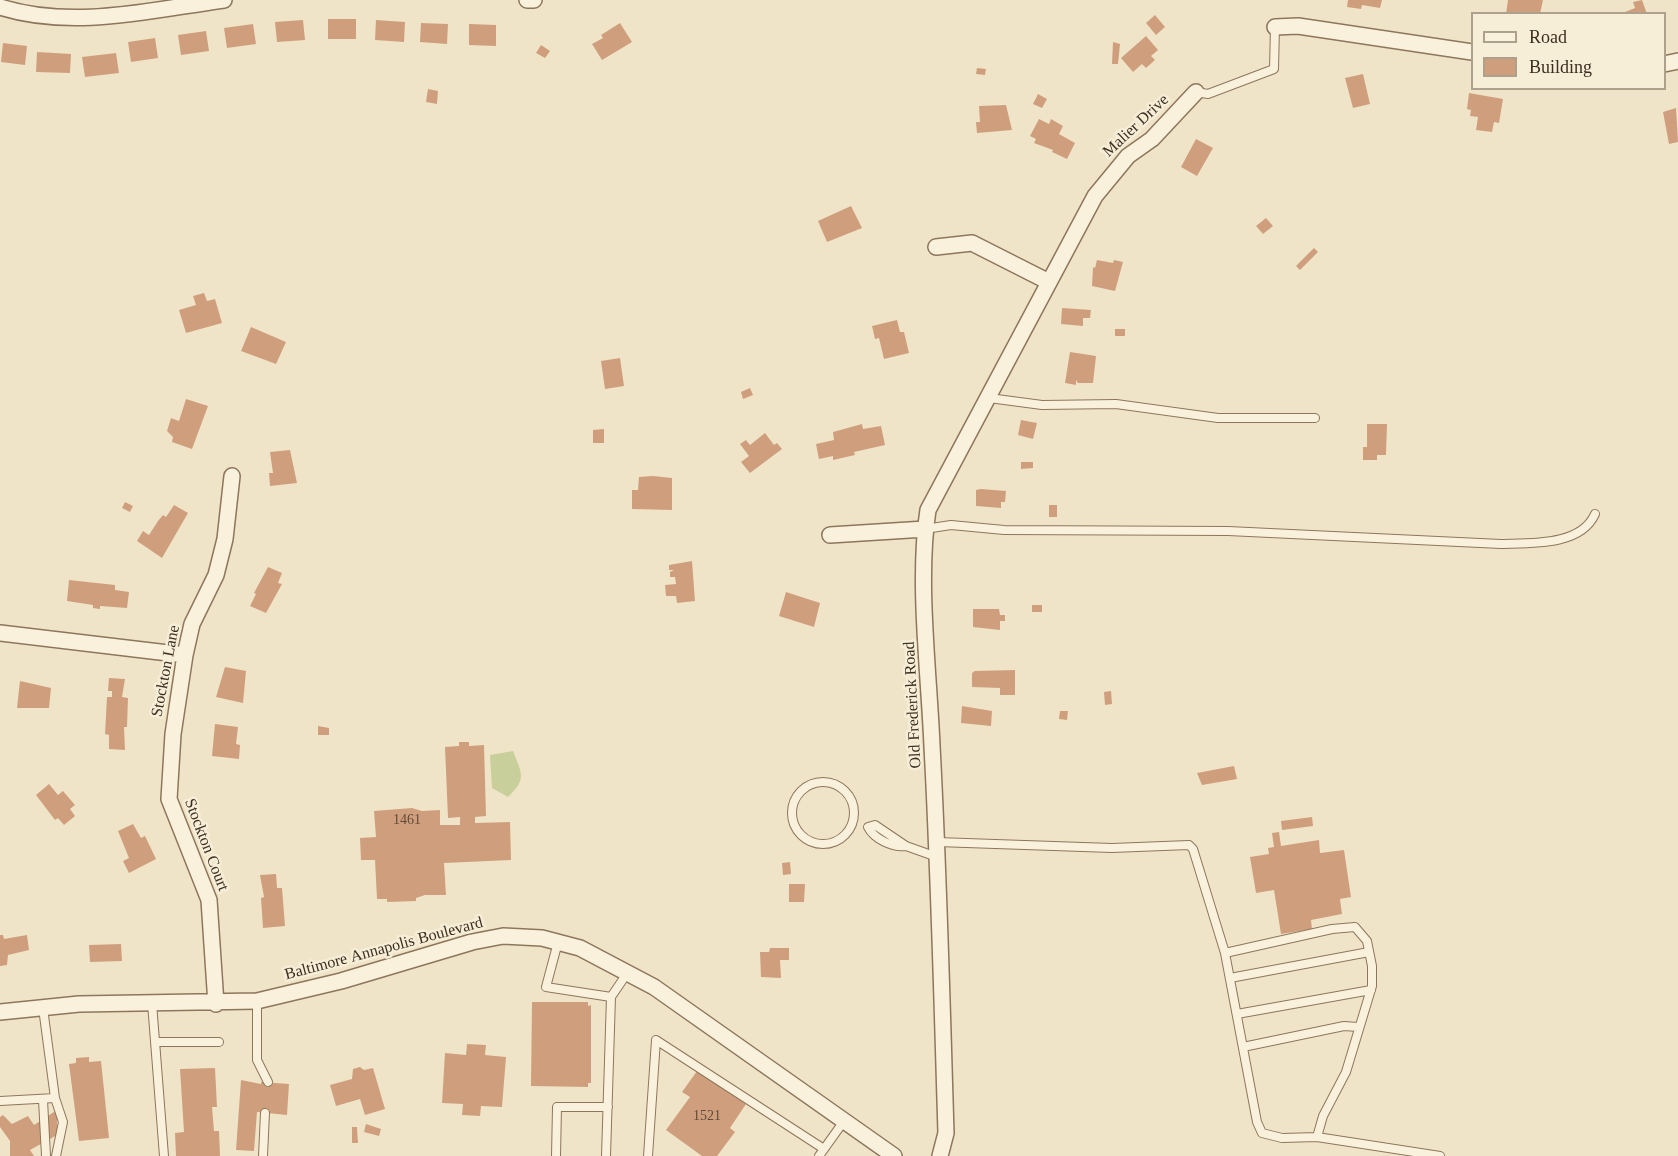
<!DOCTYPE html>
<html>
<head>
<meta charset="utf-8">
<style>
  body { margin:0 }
  #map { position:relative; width:1678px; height:1156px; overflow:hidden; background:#f0e4c8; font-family:"Times New Roman",serif }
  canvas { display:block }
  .legend { position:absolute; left:1471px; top:12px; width:195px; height:78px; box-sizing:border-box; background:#f7eed8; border:2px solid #ada18e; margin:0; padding:8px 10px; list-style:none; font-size:18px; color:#3d2e20 }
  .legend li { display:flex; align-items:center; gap:12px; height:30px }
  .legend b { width:30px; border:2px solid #ada18e }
</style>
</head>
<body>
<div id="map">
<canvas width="1678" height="1156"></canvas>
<ul class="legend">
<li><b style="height:8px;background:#faf1dc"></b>Road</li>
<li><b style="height:16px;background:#cf9f7d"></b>Building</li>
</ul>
</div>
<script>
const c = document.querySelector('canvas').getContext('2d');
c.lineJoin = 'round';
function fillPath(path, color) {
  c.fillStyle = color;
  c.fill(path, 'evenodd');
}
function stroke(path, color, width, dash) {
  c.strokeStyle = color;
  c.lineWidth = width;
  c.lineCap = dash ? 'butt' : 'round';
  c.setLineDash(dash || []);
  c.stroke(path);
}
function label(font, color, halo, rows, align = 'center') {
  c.font = font + ' "Times New Roman",serif';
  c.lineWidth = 5;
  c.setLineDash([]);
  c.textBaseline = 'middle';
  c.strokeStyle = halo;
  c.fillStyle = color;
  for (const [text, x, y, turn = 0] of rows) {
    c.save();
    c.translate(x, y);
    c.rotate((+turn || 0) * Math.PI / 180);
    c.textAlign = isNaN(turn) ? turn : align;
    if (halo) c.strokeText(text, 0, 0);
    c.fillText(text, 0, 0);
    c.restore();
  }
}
fillPath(new Path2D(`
  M513,751C522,774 527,779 508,797L492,788L490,755Z`), '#c9cf9b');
fillPath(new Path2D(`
  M1348,0H1382L1380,8L1362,5L1361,9L1347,7Z
  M1508,0H1543L1540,14H1506Z
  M1642,0L1647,14H1620L1635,8L1633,2Z
  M1155,15L1165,27L1156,35L1146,23Z
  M328,19H356V39H328Z
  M303,20L305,40L277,42L275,22Z
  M376,20L405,22L404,42L375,40Z
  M421,23L448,24L447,44L420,42Z
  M620,23L632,42L602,60L592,44L603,38L601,35Z
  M253,24L256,44L227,48L224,28Z
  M469,24L496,25V46L469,45Z
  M206,31L209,51L181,55L178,35Z
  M1146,36L1158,50L1151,56L1155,60L1146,68L1142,64L1133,72L1121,58Z
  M155,38L158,58L131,62L128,42Z
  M1113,42L1120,44L1118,64H1112Z
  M3,43L27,46L25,65L1,62Z
  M541,45L550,51L545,58L536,53Z
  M37,52L71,54L70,73L36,72Z
  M116,53L119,73L85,77L82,57Z
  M977,68L986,69L985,75L976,74Z
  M1363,74L1370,104L1353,108L1345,78Z
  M428,89L438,91L437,104L426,102Z
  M1469,93L1503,99L1499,123L1494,122L1492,132L1476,130L1478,117L1470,116L1471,110L1467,109Z
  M1038,94L1047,99L1042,108L1033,104Z
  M1006,105L1012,130L977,133L976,122H980L979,106Z
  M1676,108L1678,142L1669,144L1663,112Z
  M1039,119L1049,124L1051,119L1063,126L1059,134L1075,143L1067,159L1052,152L1053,150L1034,143L1036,139L1030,136Z
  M1196,139L1213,148L1197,176L1181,167Z
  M851,206L862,228L827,242L818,221Z
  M1266,218L1273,226L1263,234L1256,226Z
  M1314,248L1318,252L1300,270L1296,266Z
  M1097,260L1113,263L1114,260L1123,262L1115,291L1092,286L1093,267L1095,268Z
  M204,293L207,301L215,299L222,323L186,333L179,310L196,305L193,296Z
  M1062,308L1091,310L1090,318H1083V326L1061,324Z
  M897,320L900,332H904L909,353L884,359L879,338L875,339L872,326Z
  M251,327L286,342L276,364L241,351Z
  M1115,329H1125V336H1115Z
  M1070,352L1096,356L1093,383H1078L1076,380V385L1065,383Z
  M620,358L624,386L605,389L601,361Z
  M750,388L753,395L743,399L741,392Z
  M186,399L208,406L192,449L172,442L173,437L167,431L171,418L179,421Z
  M1021,420L1037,423L1033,439L1018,435Z
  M862,424L863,429L881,426L885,445L854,452L855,455L833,460V456L819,459L816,444L834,440L833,432Z
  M1367,424H1387L1386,455H1377V460H1363V447H1367Z
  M604,429V443H593V430Z
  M765,433L774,445L777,443L782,449L750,473L741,462L749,456L740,444L746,440L750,445Z
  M290,450L297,483L270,486L269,473H273L270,452Z
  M1021,462H1033V468L1021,469Z
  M653,476L672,478V510L632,509V490H638L639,477Z
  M981,489L1006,491L1005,502H1001V508L976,506V490Z
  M125,502L133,506L130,512L122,508Z
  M174,505L188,513L162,558L137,541L143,531L149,535L158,521L163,515L166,517Z
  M1049,505H1057V517H1049Z
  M692,561L695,601L677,603L676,596H666L665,585L676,584L675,577H670V572L674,570H669V565Z
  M268,567L282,573L278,583L282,584L266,613L250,606L256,594L254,593Z
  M69,580L115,585V590L129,592L127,608L100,606V609L93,608V605L67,601Z
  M786,592L820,603L814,627L779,616Z
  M1032,605H1042V612H1032Z
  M973,609H999L1000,615H1005V621H1000V630L973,627Z
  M225,667L246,671L243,703L216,697Z
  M1015,670V695H1000V688L972,687V673L975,671Z
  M109,678L125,679L122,697L128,698L127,727H124L125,750L109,749V735L105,734L107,697H112V691H108Z
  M20,681L51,688L49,708H17Z
  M1111,691L1112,704L1105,705L1104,692Z
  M962,706L992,711L991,726L961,723Z
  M1060,711H1068L1067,720L1059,719Z
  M215,724L238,727L236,744L240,745L239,759L212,756Z
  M318,726L329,728V735H318Z
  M459,742H469V746L484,745L486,816L475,817V823L510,822L511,860L444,863L446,895H425L416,898V901L387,902V899H377L375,860H361L360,838L376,837L374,811L412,808L422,811L440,810V825H460V817L448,818L445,747L459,746Z
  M1234,766L1237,779L1202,785L1197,773Z
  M49,784L58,795L63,791L75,805L70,809L75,816L64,825L58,818L55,820L36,795Z
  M1312,817L1313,826L1282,830L1281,821Z
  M133,824L141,838L145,836L156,859L129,873L123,861L129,858L118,831Z
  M1279,832L1281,846L1319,840L1320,853L1344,850L1351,897L1340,899L1342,914L1311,920L1312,929L1281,934L1274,890L1256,893L1250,857L1269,854L1268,848L1274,847L1272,833Z
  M790,862L791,874L783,875L782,863Z
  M276,874L277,888H282L285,926L263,928L261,898L264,897L260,875Z
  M789,884H805L804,902H789Z
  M0,935H3L4,939L27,935L29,950L8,955L7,965L0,966Z
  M121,944L122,961L90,962L89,945Z
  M770,948H789V960H780L781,978L761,977L760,952H769Z
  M532,1002H588V1006L591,1005V1083H588V1087L531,1086Z
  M467,1044L486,1045L485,1055L506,1057L502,1107L481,1106L480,1116L462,1115L463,1104L442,1103L445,1053L466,1055Z
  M89,1057V1062L101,1061L109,1138L79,1141L69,1064L76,1063V1058Z
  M360,1067L364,1070L373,1068L385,1109L365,1115L360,1099L336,1106L330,1085L352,1079L353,1069Z
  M215,1068L217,1107H212L214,1131H219L220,1156H176L175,1133L184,1132L180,1069Z
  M697,1071L746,1104L730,1128L735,1132L717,1156H702L666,1130L690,1097L682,1092Z
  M241,1080L261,1084V1082L289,1084L287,1115L257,1112L254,1151L236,1150Z
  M57,1110V1135L30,1150L34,1156H10V1141L0,1127V1117L3,1115L12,1124L28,1116L34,1125Z
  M366,1124L381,1129L379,1136L364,1132Z
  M352,1127H357L358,1143H352Z`), '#cf9f7d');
const service = new Path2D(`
  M1196,92L1208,94L1274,69L1275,27
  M989,398L1042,405L1116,404L1218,418H1315
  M925,529L951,525L1004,530L1228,531L1501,544C1531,543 1581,546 1595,514
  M792 813a31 31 0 1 1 62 0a31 31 0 1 1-62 0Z
  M937,842L1112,848L1189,845L1193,849L1225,953
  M906,846C893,848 874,839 868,827L875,825L906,846L937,857
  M558,942L546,987L611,997L606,1156
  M1230,978L1369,952
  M611,997L628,972
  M257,1001V1060L268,1082
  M152,1003L164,1156
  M1237,1014L1371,990
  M155,1042H219
  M1243,1047L1344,1026L1358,1027
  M55,1098L63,1122L56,1156
  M43,1100L46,1156
  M0,1101L55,1098L43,1008
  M1317,1137L1323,1116L1346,1072L1372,986V966L1367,941L1355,927L1332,929L1225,953L1257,1122L1262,1133L1282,1138L1317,1137L1440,1156
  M263,1156L265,1113
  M556,1156L557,1107H608
  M648,1156L656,1040L824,1149
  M819,1156L844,1121`);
const minor = new Path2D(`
  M527,0H534
  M0,7C73,30 150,10 224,0
  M1275,27L1298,26L1472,52
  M1664,64L1678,61
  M936,247L972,243L1049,282
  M830,535L925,529
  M0,633L185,655
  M216,1004L209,900L169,799L173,734L185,655L192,624L216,575L225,539L232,476
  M0,1012L79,1004L257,1001L341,981L472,942L503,936L542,938L580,948L654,987L894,1156
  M940,1156L946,1133C942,1004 939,875 932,746C929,673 917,580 928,510L1095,196L1128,156L1152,139L1196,92`);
stroke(service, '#8d765c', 10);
stroke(minor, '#8d765c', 18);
stroke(service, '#faf1dc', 8);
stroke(minor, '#faf1dc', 15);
label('14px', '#624a37', null, [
  ["1461",407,820],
  ["1521",707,1116]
]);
label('16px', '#3d2e20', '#f7eed8', [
  ["Malier Drive",1136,126,-43],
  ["Stockton Lane",166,671,-79],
  ["Old Frederick Road",913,705,-93],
  ["Stockton Court",206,845,69],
  ["Baltimore Annapolis Boulevard",384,949,-15]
]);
</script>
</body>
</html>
